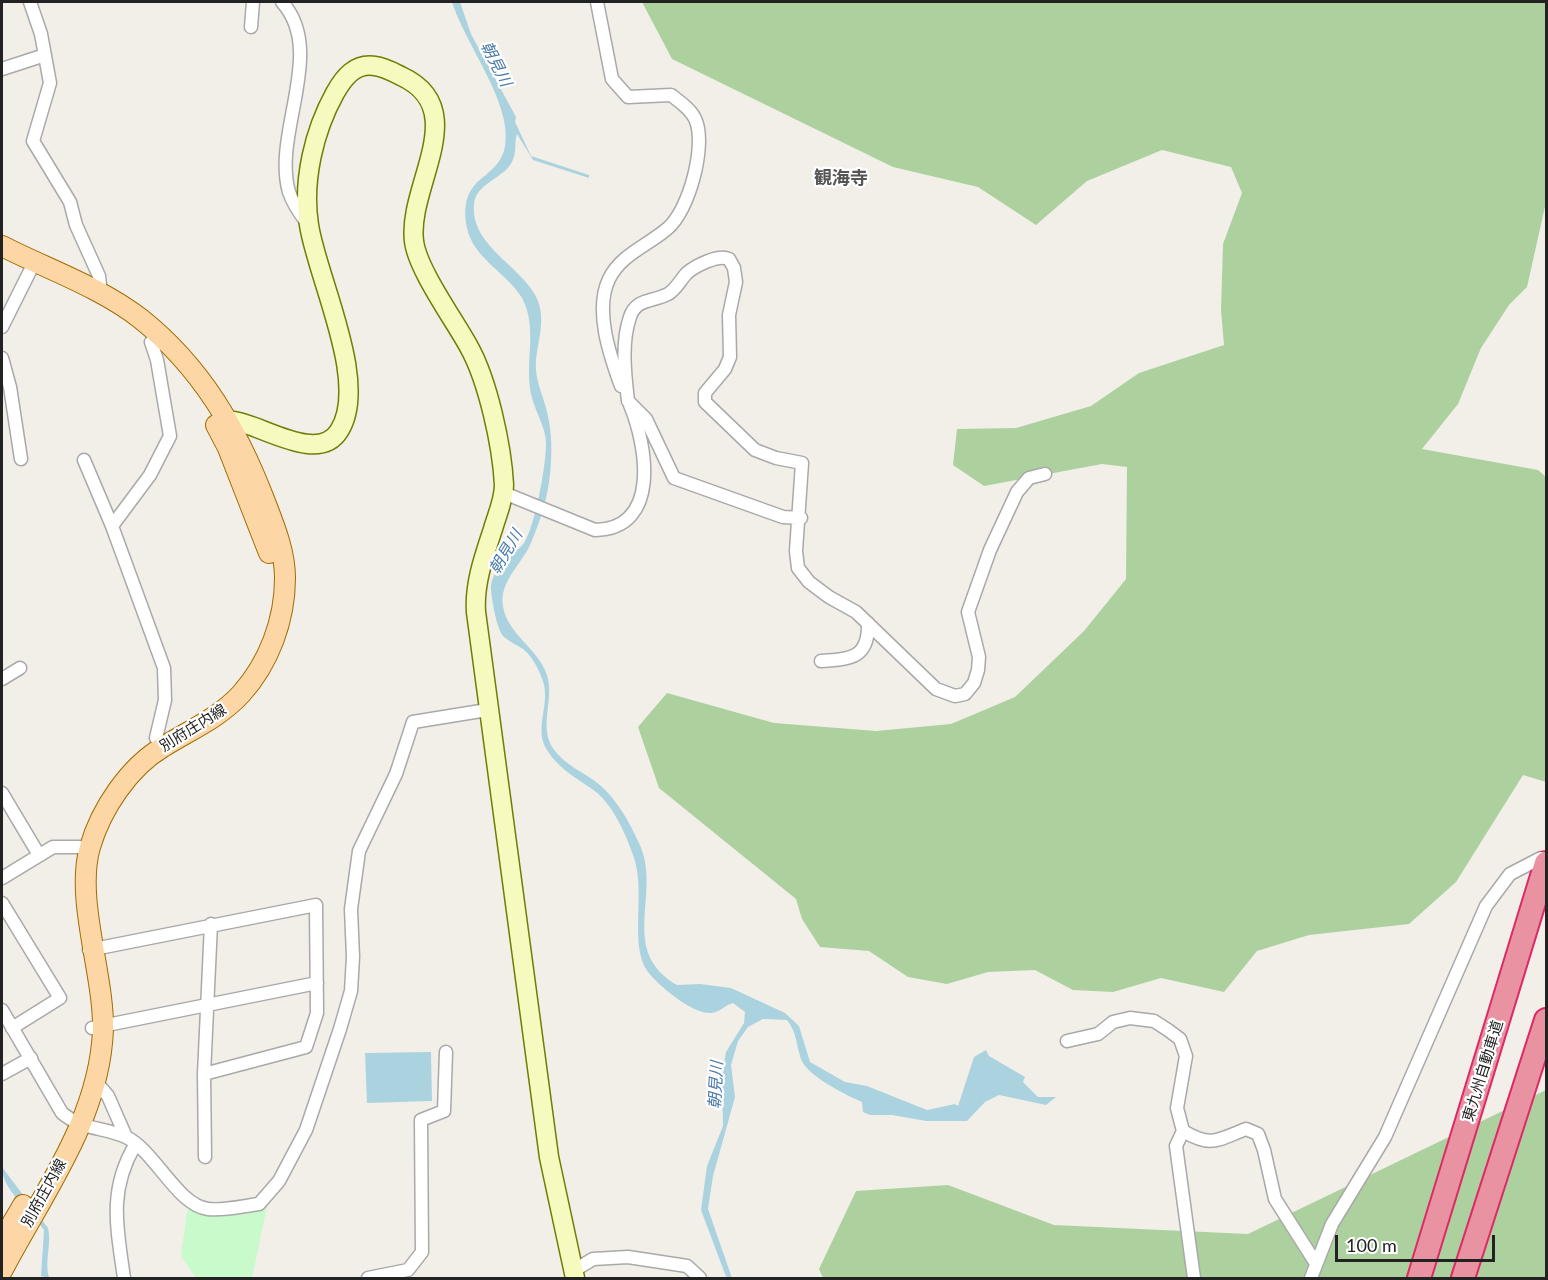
<!DOCTYPE html>
<html>
<head>
<meta charset="utf-8">
<style>
  body { margin:0 }
  #map { position:relative; width:1548px; height:1280px; overflow:hidden; background:#f2efe9; font-family:Lato,sans-serif }
  canvas { display:block }
  .frame { position:absolute; inset:0; border:3px solid #222; pointer-events:none }
  .scale { position:absolute; left:1335px; top:1235px; width:160px; height:27px; box-sizing:border-box; border:3px solid #222; border-top:0; padding-left:8px; font-size:18px; line-height:21px; white-space:nowrap; color:#222; -webkit-text-stroke:4px #fff; paint-order:stroke }
</style>
</head>
<body>
<div id="map">
<canvas width="1548" height="1280"></canvas>
<div class="frame"></div>
<div class="scale">100 m</div>
</div>
<script>
const c = document.querySelector('canvas').getContext('2d');
c.lineJoin = 'round';
function fillPath(path, color) {
  c.fillStyle = color;
  c.fill(path, 'evenodd');
}
function stroke(path, color, width, dash) {
  c.strokeStyle = color;
  c.lineWidth = width;
  c.lineCap = dash ? 'butt' : 'round';
  c.setLineDash(dash || []);
  c.stroke(path);
}
function label(font, color, halo, rows, align = 'center') {
  c.font = font + ' Lato,"Noto Sans JP",sans-serif';
  c.lineWidth = 4.5;
  c.setLineDash([]);
  c.textBaseline = 'middle';
  c.strokeStyle = halo;
  c.fillStyle = color;
  for (const [text, x, y, turn = 0] of rows) {
    c.save();
    c.translate(x, y);
    c.rotate((+turn || 0) * Math.PI / 180);
    c.textAlign = isNaN(turn) ? turn : align;
    if (halo) c.strokeText(text, 0, 0);
    c.fillText(text, 0, 0);
    c.restore();
  }
}
fillPath(new Path2D(`
  M642,2H1546V202L1527,287L1509,305L1481,348L1458,404L1422,449L1538,470L1546,477V782L1523,775L1456,882L1409,924L1309,935L1257,951L1224,992L1161,978L1113,992L1073,990L1035,970L988,972L947,984L908,977L869,951L820,947L802,919L796,899L659,788L638,727L667,693L774,723L876,731L951,724L1015,697L1084,631L1126,579L1127,467L1102,464L984,486L953,465L957,429L1016,428L1091,406L1139,373L1224,345L1221,310L1223,244L1242,193L1231,167L1162,150L1087,181L1036,225L978,187L893,167L672,59Z
  M1546,1090V1278H823L819,1269L856,1191L948,1185L1054,1225L1248,1234Z`), '#add19e');
fillPath(new Path2D(`
  M268,1202L252,1278H196L181,1256L187,1212L190,1206Z`), '#c8facc');
fillPath(new Path2D(`
  M452,2H460L471,34L516,117L515,122L531,156L589,175V178L533,160L517,134C514,143 517,153 512,162C503,179 476,183 474,204C470,242 513,262 532,290C548,313 539,335 536,360C534,378 543,395 547,412C551,428 552,445 551,461C550,490 542,518 530,545C521,565 499,582 503,606C507,634 538,648 547,675C555,700 537,729 555,751C570,769 585,772 601,786C617,800 630,823 639,843C663,893 617,950 677,985L700,984L731,988L785,1013L799,1026L810,1062L845,1082L867,1086L927,1110L955,1104L958,1106L974,1057L986,1050L989,1056L1025,1077L1023,1082L1038,1097H1056L1046,1105L999,1095L985,1102L967,1121H926L892,1115H870L863,1112L862,1102C846,1095 807,1076 801,1059C796,1044 797,1033 787,1020L763,1019L748,1027L738,1041L731,1065L735,1097L713,1176L708,1209L732,1278H727L725,1274L701,1210L707,1166L723,1126L722,1075L726,1052L744,1023L745,1012L733,1003C725,1005 720,1012 712,1013C693,1015 659,986 648,972C628,945 647,892 633,855C626,834 611,801 592,789C575,777 559,769 547,750C534,730 549,707 544,685C541,673 533,657 523,649C517,645 508,641 503,636C496,626 492,601 491,589C490,580 501,559 509,553C515,550 520,549 524,543C535,526 546,466 546,444C546,427 536,414 532,398C523,364 539,330 522,298C507,273 473,258 467,228C457,173 499,182 505,146C513,104 465,44 452,2Z
  M431,1052L432,1101L367,1103L365,1053Z
  M2,1167L48,1228C52,1245 44,1261 49,1278L41,1276L44,1230C31,1212 2,1190 2,1167Z`), '#aad3df');
const street = new Path2D(`
  M30,2L41,34L50,83L33,141L70,202L76,225L99,276L101,295
  M282,2C327,52 272,133 289,192C293,204 300,214 308,224
  M597,2L612,79L628,97L671,95C680,102 692,110 696,121C706,147 689,210 668,228C649,245 621,254 609,279C594,310 610,356 621,386
  M251,27L253,2
  M2,69L45,55
  M2,327L30,271
  M151,342L157,360L170,436L150,475L112,526L164,668L165,700L156,738
  M2,358L10,387L21,459
  M84,460L112,526
  M504,493L595,530C661,529 647,446 630,405
  M801,518L783,517L674,478L646,419L628,401C625,375 621,343 630,317C636,298 653,302 668,294C676,290 680,280 687,273C695,266 718,254 729,259L734,268L736,282L729,315L730,357L725,369L705,393V402L755,450L776,458L802,463L796,551L798,568L809,582L829,597L856,612L936,689L955,696L965,694L974,683L978,670L979,657L968,612L990,550L1017,492L1029,478L1045,474
  M821,661C851,659 869,658 868,623
  M2,679L20,668
  M2,793L39,855
  M2,878L53,847H80
  M2,903L60,998L12,1028
  M89,950L316,905L317,1013L306,1047L204,1074
  M2,1010L62,1113C82,1130 104,1127 126,1137C155,1151 177,1205 208,1209C224,1211 243,1206 259,1204L279,1181L306,1130L340,1029L351,991L353,957L351,909L359,851L396,774L413,722L487,710
  M92,1028L317,983
  M1067,1041L1098,1034L1113,1022L1130,1018L1154,1021L1168,1030L1180,1039L1186,1056L1177,1108L1183,1131C1212,1148 1217,1140 1246,1129L1258,1134L1264,1150L1275,1199L1315,1262
  M2,1074L31,1058
  M96,1082L108,1096L126,1137
  M1183,1131L1176,1146L1194,1278
  M205,1157L204,1074L211,924
  M573,1271L593,1259L628,1257L687,1266L700,1278
  M124,1278C117,1228 108,1191 135,1145
  M368,1278L408,1270L422,1252L421,1120L444,1111L446,1052
  M1311,1278L1332,1224L1385,1137L1486,906L1510,874L1541,858`);
const secondary = new Path2D(`
  M217,427C223,424 227,421 233,421C259,423 318,465 339,431C370,383 317,278 309,225C302,181 314,131 335,93C344,77 355,63 375,66C384,67 393,72 401,76C473,109 407,186 414,241C417,269 455,321 469,347C488,381 502,446 504,485C504,500 497,515 493,529C484,556 474,584 476,612L549,1157L575,1278`);
const primary = new Path2D(`
  M2,246C47,269 100,287 141,319C201,367 237,429 264,499C274,525 285,551 285,578C285,620 269,663 241,694C219,718 190,730 163,747C129,767 101,809 90,847C75,899 104,974 103,1029C100,1119 42,1194 2,1271
  M216,425L228,448L269,553
  M2,1241L23,1205`);
const highway = new Path2D(`
  M1419,1278L1546,863
  M1463,1278L1546,1020`);
stroke(street, '#a9a9a9', 15);
stroke(secondary, '#707d05', 21);
stroke(primary, '#a06b00', 22);
stroke(highway, '#dc2a67', 26);
stroke(street, '#fff', 12);
stroke(secondary, '#f7fabf', 18);
stroke(primary, '#fcd6a4', 20);
stroke(highway, '#e892a2', 22);
label('15px', '#222', '#fff', [
  ["別府庄内線",193,728,-32],
  ["東九州自動車道",1483,1071,-73],
  ["別府庄内線",44,1193,-61]
]);
label('italic 16px', '#4a7aab', '#fff', [
  ["朝見川",496,64,63],
  ["朝見川",506,552,-59],
  ["朝見川",716,1085,-87]
]);
label('bold 18px', '#555', '#fff', [
  ["観海寺",841,178]
]);
</script>
</body>
</html>
